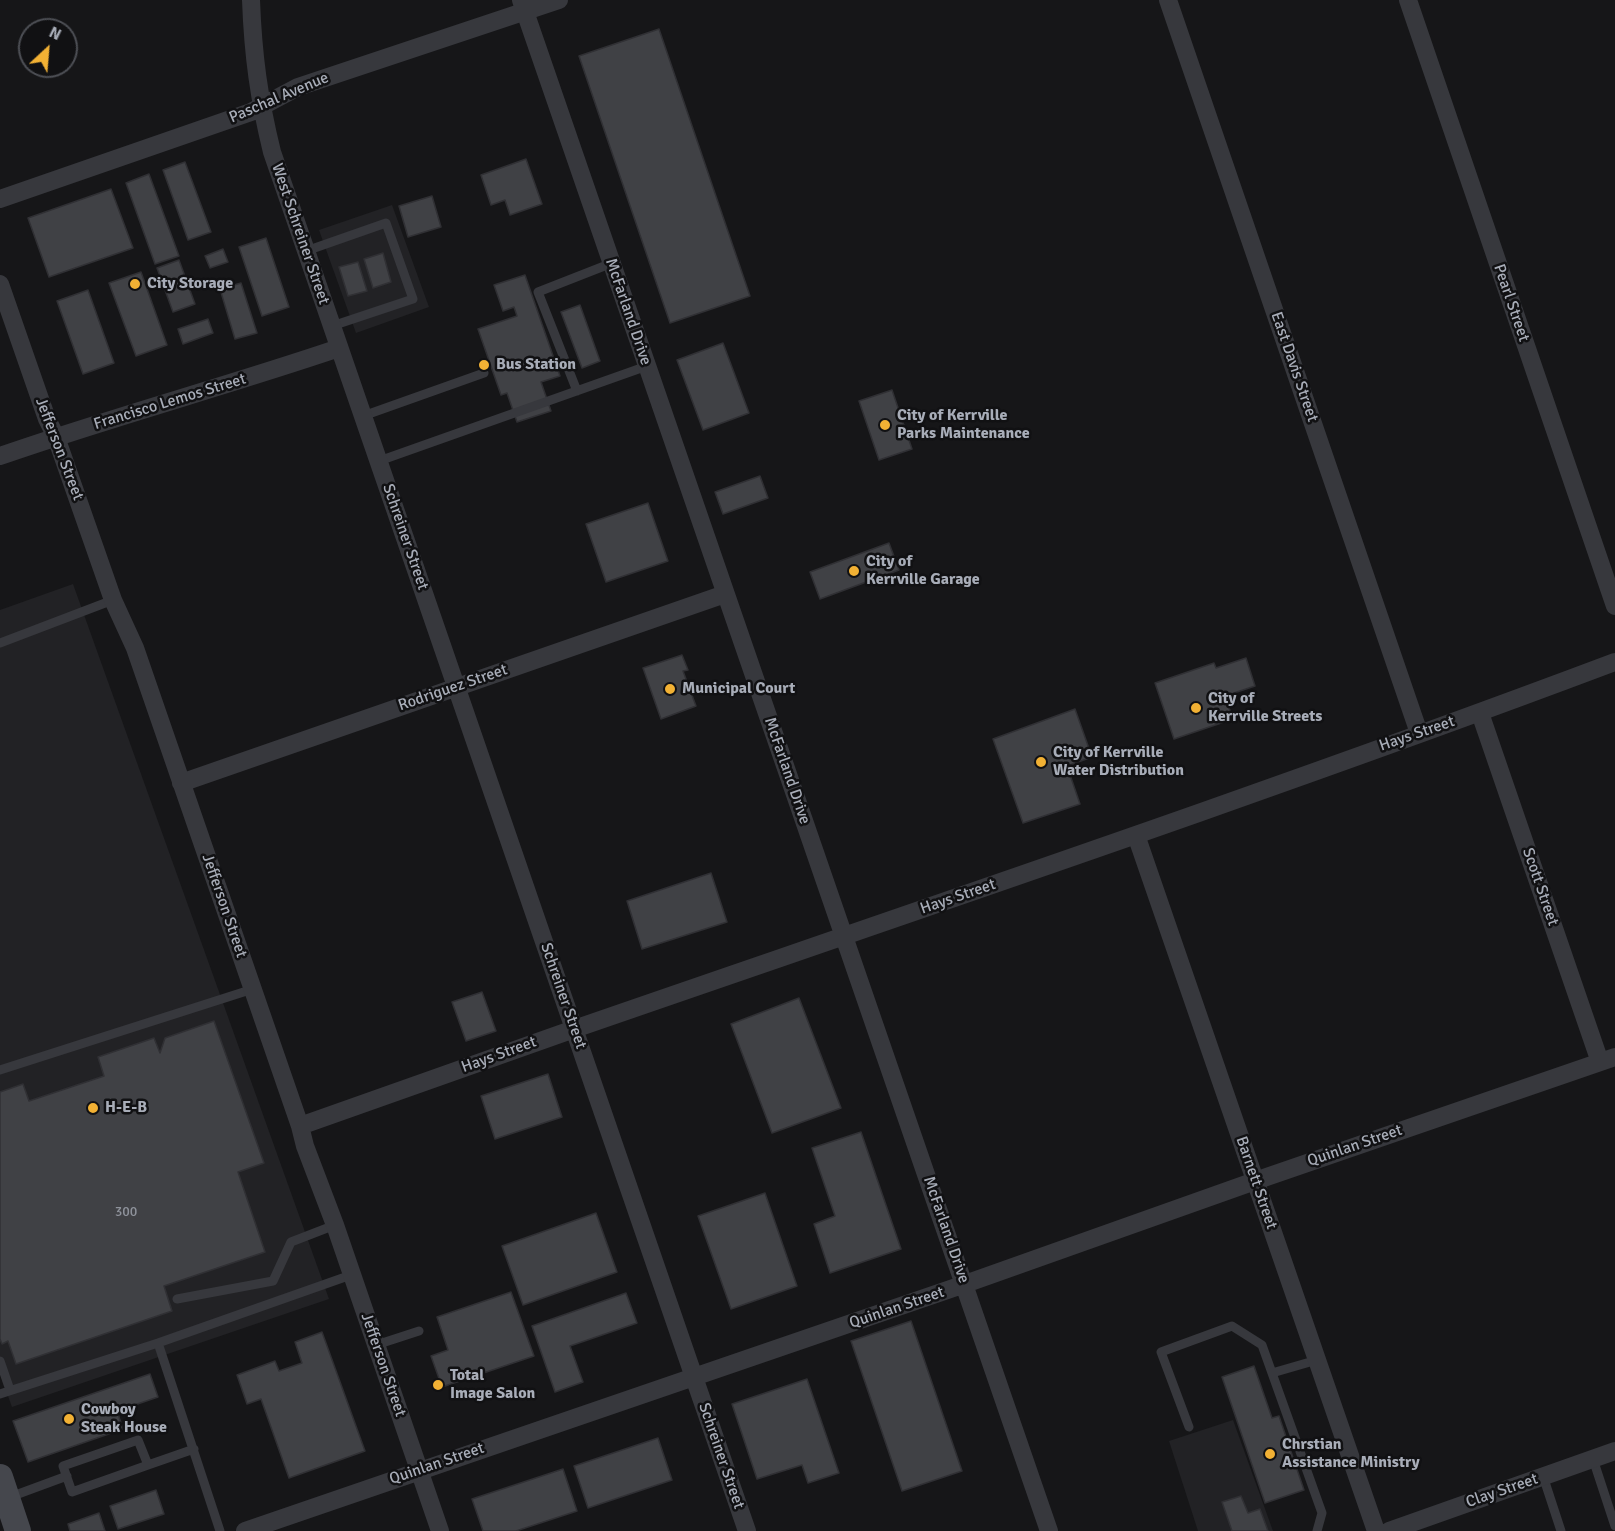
<!DOCTYPE html>
<html>
<head>
<meta charset="utf-8">
<style>
  body { margin:0 }
  #map { position:relative; width:1615px; height:1531px; overflow:hidden; background:#161618; font-family:Signika,sans-serif }
  canvas { display:block }
  .north { position:absolute; left:18px; top:18px; width:60px; height:60px; box-sizing:border-box; background:#111113; border:2px solid #4d4f55; border-radius:50%; rotate:26deg; font-size:16px; font-weight:700; line-height:24px; text-align:center; color:#a8adb8 }
  .north::after { content:''; display:block; margin:auto; width:21px; height:27px; background:#f2b134; clip-path:polygon(50% 0,100% 100%,50% 72%,0 100%) }
</style>
</head>
<body>
<div id="map">
<canvas width="1615" height="1531"></canvas>
<div class="north">N</div>
</div>
<script>
const c = document.querySelector('canvas').getContext('2d');
c.lineJoin = 'round';
function fillPath(path, color) {
  c.fillStyle = color;
  c.fill(path, 'evenodd');
}
function stroke(path, color, width, dash) {
  c.strokeStyle = color;
  c.lineWidth = width;
  c.lineCap = dash ? 'butt' : 'round';
  c.setLineDash(dash || []);
  c.stroke(path);
}
function label(font, color, halo, rows, align = 'center') {
  c.font = font + ' Signika,sans-serif';
  c.lineWidth = 5;
  c.setLineDash([]);
  c.textBaseline = 'middle';
  c.strokeStyle = halo;
  c.fillStyle = color;
  for (const [text, x, y, turn = 0] of rows) {
    c.save();
    c.translate(x, y);
    c.rotate((+turn || 0) * Math.PI / 180);
    c.textAlign = isNaN(turn) ? turn : align;
    if (halo) c.strokeText(text, 0, 0);
    c.fillText(text, 0, 0);
    c.restore();
  }
}
fillPath(new Path2D(`
  M392,205L429,307L356,333L319,230Z
  M73,584L329,1299L12,1407L0,1374V610Z
  M1233,1420L1273,1531H1198L1169,1441Z`), '#222225');
const building = new Path2D(`
  M659,29L750,296L670,323L579,56Z
  M526,159L542,204L510,215L505,200L491,205L481,175Z
  M185,162L211,232L188,240L163,170Z
  M149,174L179,256L155,264L126,183Z
  M111,189L133,248L49,277L28,218Z
  M432,196L441,227L408,237L399,206Z
  M266,238L289,307L262,316L239,247Z
  M223,249L228,262L210,268L205,256Z
  M383,253L391,282L373,288L364,259Z
  M179,260L195,304L173,312L157,268Z
  M358,262L367,291L348,296L339,267Z
  M141,272L167,345L136,356L109,283Z
  M525,275L560,376L541,382L551,411L517,422L507,393L501,395L478,329L517,316L514,307L503,311L494,285Z
  M241,283L257,333L235,339L220,289Z
  M88,290L114,363L83,374L57,301Z
  M580,305L600,361L582,368L561,312Z
  M208,319L213,333L183,344L178,329Z
  M723,343L749,413L703,430L677,360Z
  M892,390L912,449L879,460L859,401Z
  M760,476L768,498L723,514L715,492Z
  M648,503L668,561L606,582L586,524Z
  M889,543L899,570L820,599L810,572Z
  M682,655L688,670L683,671L696,706L661,719L643,668Z
  M1246,658L1255,686L1225,696L1233,719L1174,739L1155,683L1214,663L1216,668Z
  M1075,709L1092,757L1067,766L1080,804L1023,823L993,739Z
  M711,873L727,922L642,949L627,901Z
  M482,992L496,1031L466,1041L452,1002Z
  M799,998L841,1108L772,1133L731,1024Z
  M214,1021L264,1163L238,1172L265,1252L164,1286L172,1311L16,1364L8,1341L2,1344L0,1339V1092L23,1084L29,1101L104,1076L98,1057L154,1038L160,1053L165,1038Z
  M548,1074L562,1117L495,1139L481,1096Z
  M861,1132L901,1249L830,1273L814,1224L835,1216L812,1148Z
  M765,1193L797,1286L731,1309L698,1216Z
  M596,1213L617,1272L523,1305L502,1246Z
  M511,1292L534,1356L442,1387L431,1356L448,1350L437,1317Z
  M626,1293L637,1323L570,1346L583,1382L555,1392L532,1326Z
  M911,1321L962,1471L902,1491L851,1341Z
  M322,1332L365,1451L289,1478L261,1399L247,1404L237,1375L275,1361L279,1371L302,1363L295,1342Z
  M1254,1366L1272,1418L1279,1416L1304,1490L1265,1503L1222,1377Z
  M150,1374L158,1397L117,1411L123,1429L28,1462L13,1421Z
  M807,1379L839,1473L808,1483L802,1465L757,1479L732,1404Z
  M658,1438L672,1480L588,1508L574,1466Z
  M563,1469L577,1511L516,1531H483L472,1499Z
  M156,1490L164,1514L118,1529L110,1506Z
  M1241,1496L1248,1513L1260,1509L1268,1531H1232L1222,1502Z
  M99,1513L105,1531H70L68,1524Z`);
fillPath(building, '#404145');
stroke(building, '#303034', 1.5);
stroke(new Path2D(`
  M306,251L386,223L413,299L332,326
  M577,391L538,292L612,263
  M363,416L484,373
  M379,461L647,366
  M0,643L113,600
  M0,1070L253,989
  M177,1299L273,1281L291,1242L335,1225
  M158,1343L220,1531
  M376,1345L419,1331
  M0,1361L10,1390
  M1272,1373L1317,1360
  M0,1394L158,1343L351,1275
  M1189,1427L1161,1352L1232,1326L1262,1345L1322,1513L1317,1531
  M138,1440L148,1465L72,1492L63,1466Z
  M1593,1459L1615,1526
  M148,1465L194,1449
  M1543,1476L1561,1531
  M10,1497L67,1476`), '#37383d', 9);
stroke(new Path2D(`
  M251,0C253,55 259,99 272,152L747,1531
  M521,0L1049,1531
  M1168,0L1419,733
  M1408,0L1615,606
  M0,199L251,112L298,87L559,0
  M0,284L47,419L56,437L113,600L135,648L300,1126L305,1146L335,1225L440,1531
  M0,456C112,417 227,386 339,348
  M1480,713L1600,1062
  M181,783L725,594
  M1136,835L1376,1531
  M300,1126C393,1093 485,1060 577,1028C924,908 1272,791 1615,662
  M245,1531L965,1284L1255,1181L1615,1057
  M1389,1531L1615,1451`), '#37383d', 18);
stroke(new Path2D(`
  M0,1477L18,1531`), '#45474d', 26);
for (const [x, y, r, color] of [
  [135,284,6,"#f2b134"],
  [484,365,6,"#f2b134"],
  [885,425,6,"#f2b134"],
  [854,571,6,"#f2b134"],
  [670,689,6,"#f2b134"],
  [1196,708,6,"#f2b134"],
  [1041,762,6,"#f2b134"],
  [93,1108,6,"#f2b134"],
  [438,1385,6,"#f2b134"],
  [69,1419,6,"#f2b134"],
  [1270,1454,6,"#f2b134"]
]) {
  const dot = new Path2D();
  dot.arc(x, y, r, 0, 2 * Math.PI);
  c.fillStyle = color;
  c.fill(dot);
  stroke(dot, '#111113', 2);
}
label('14px', '#8e929b', null, [
  ["300",126,1212]
]);
label('16px', '#a8adb8', '#111113', [
  ["Paschal Avenue",279,98,-23],
  ["West Schreiner Street",300,234,71],
  ["Pearl Street",1511,303,71],
  ["McFarland Drive",628,312,71],
  ["East Davis Street",1294,367,71],
  ["Francisco Lemos Street",170,402,-17],
  ["Jefferson Street",59,449,69],
  ["Schreiner Street",405,537,71],
  ["Rodriguez Street",453,688,-19],
  ["Hays Street",1417,734,-19],
  ["McFarland Drive",787,771,71],
  ["Scott Street",1540,887,71],
  ["Hays Street",958,897,-19],
  ["Jefferson Street",224,906,71],
  ["Schreiner Street",563,996,71],
  ["Hays Street",499,1055,-20],
  ["Quinlan Street",1355,1146,-19],
  ["Barnett Street",1256,1183,71],
  ["McFarland Drive",946,1230,71],
  ["Quinlan Street",897,1308,-19],
  ["Jefferson Street",383,1365,71],
  ["Schreiner Street",721,1456,71],
  ["Quinlan Street",437,1464,-19],
  ["Clay Street",1502,1491,-19]
]);
label('bold 16px', '#a8adb8', '#111113', [
  ["City Storage",147,284],
  ["Bus Station",496,365],
  ["City of Kerrville",897,416],
  ["Parks Maintenance",897,434],
  ["City of",866,562],
  ["Kerrville Garage",866,580],
  ["Municipal Court",682,689],
  ["City of",1208,699],
  ["Kerrville Streets",1208,717],
  ["City of Kerrville",1053,753],
  ["Water Distribution",1053,771],
  ["H-E-B",105,1108],
  ["Total",450,1376],
  ["Image Salon",450,1394],
  ["Cowboy",81,1410],
  ["Steak House",81,1428],
  ["Chrstian",1282,1445],
  ["Assistance Ministry",1282,1463]
], 'left');
</script>
</body>
</html>
